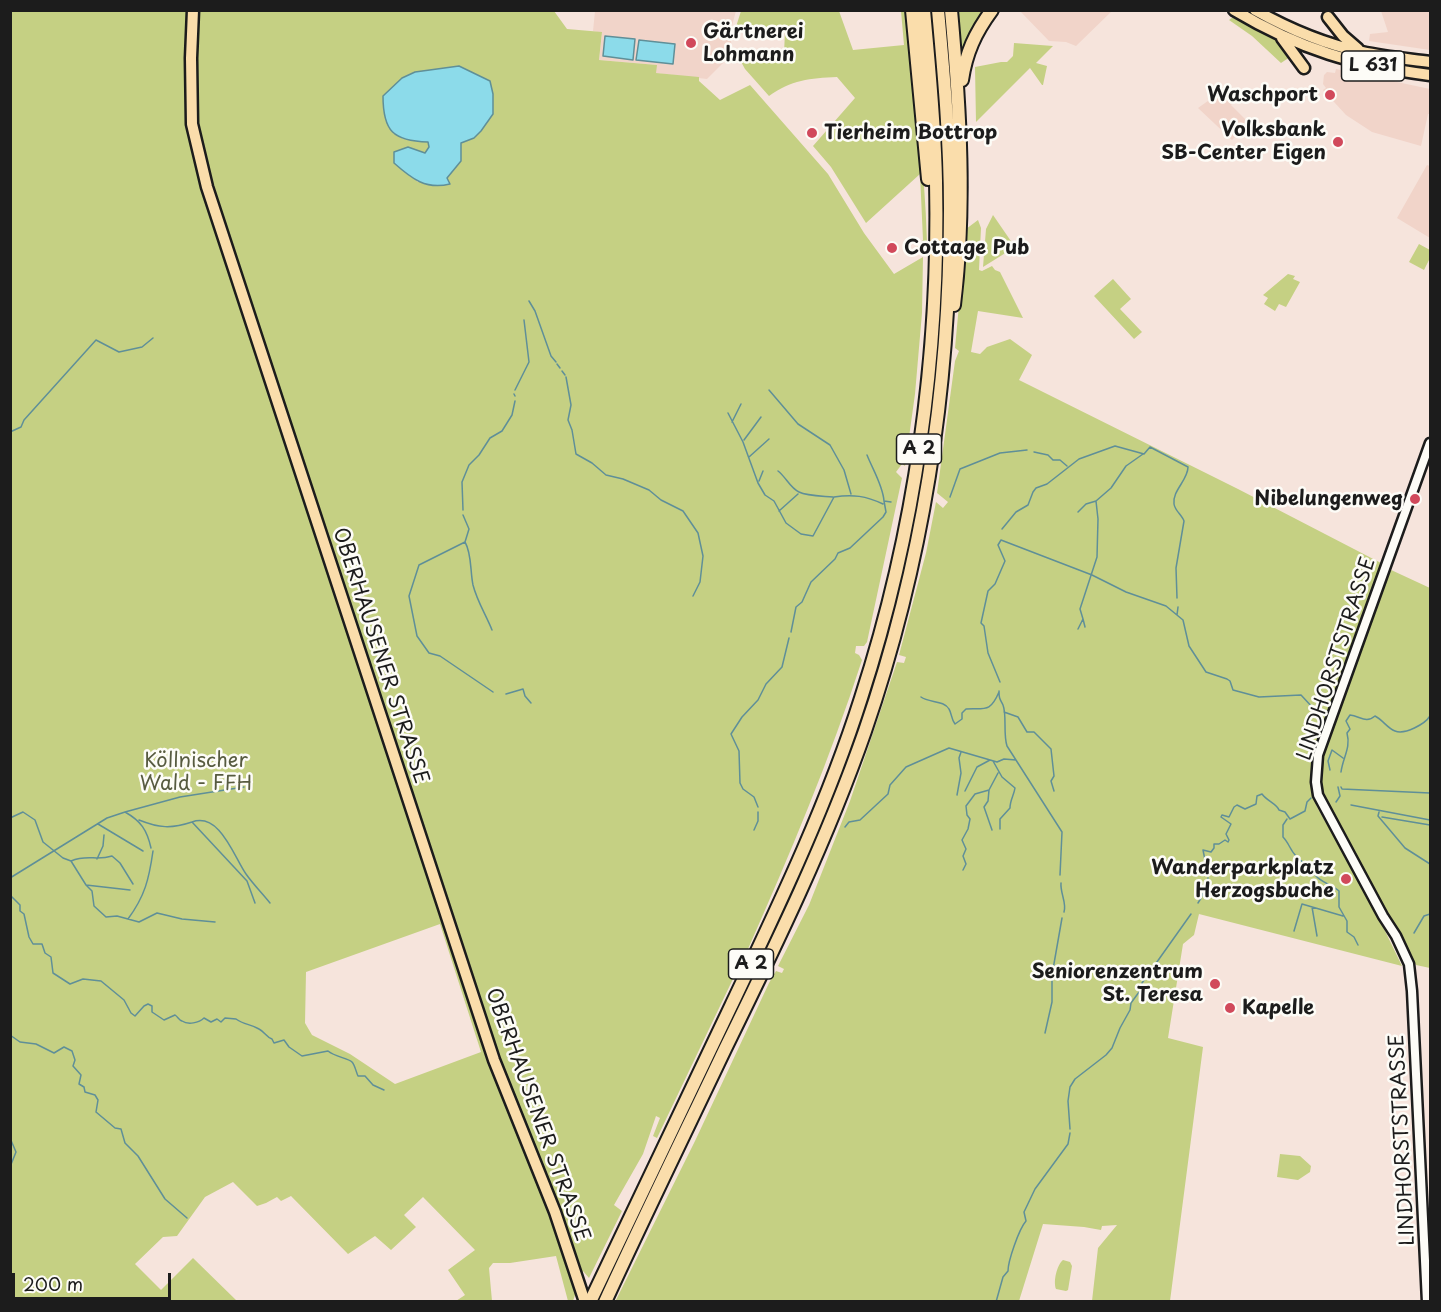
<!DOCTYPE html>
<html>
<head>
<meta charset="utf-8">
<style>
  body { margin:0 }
  #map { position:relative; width:1441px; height:1312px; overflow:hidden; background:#f6e4dc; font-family:"Playpen Sans",sans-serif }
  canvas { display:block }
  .frame { position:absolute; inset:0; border:12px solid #1c1c1c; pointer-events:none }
  .scale { position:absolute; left:12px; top:1273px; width:159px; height:27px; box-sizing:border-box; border:3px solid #1c1c1c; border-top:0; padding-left:8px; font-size:18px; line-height:21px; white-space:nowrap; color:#1c1c1c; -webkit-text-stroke:4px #fdfcf7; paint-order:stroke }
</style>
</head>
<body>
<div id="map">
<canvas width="1441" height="1312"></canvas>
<div class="frame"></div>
<div class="scale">200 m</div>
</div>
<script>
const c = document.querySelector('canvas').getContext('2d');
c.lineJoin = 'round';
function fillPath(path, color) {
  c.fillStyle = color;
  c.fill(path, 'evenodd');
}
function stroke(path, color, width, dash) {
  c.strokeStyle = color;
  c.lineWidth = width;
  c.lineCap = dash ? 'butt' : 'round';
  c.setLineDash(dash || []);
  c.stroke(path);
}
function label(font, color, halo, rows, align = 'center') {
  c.font = font + ' "Playpen Sans",sans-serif';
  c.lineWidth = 5;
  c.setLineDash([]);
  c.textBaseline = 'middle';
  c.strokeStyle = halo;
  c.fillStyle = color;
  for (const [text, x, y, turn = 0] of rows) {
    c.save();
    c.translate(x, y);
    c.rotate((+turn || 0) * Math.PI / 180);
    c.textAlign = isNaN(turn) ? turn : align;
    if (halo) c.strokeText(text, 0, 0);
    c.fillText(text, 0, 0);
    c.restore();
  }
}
fillPath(new Path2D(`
  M595,11H736L730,33L733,58L726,60L707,79L656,73V65L599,60L602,33L593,31Z
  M1020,11H1112L1076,46L1066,42L1049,41Z
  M1381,11H1430V50L1369,41L1370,34L1388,32Z
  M1336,69L1430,89V114H1428L1421,146L1372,132L1346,115L1323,90L1326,88L1323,84L1324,75L1327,72L1335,73Z
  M1229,86L1237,98L1231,105L1249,123L1232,140L1198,108Z
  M1427,165L1430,166V238L1397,218Z`), '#f1d4c9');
fillPath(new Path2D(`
  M10,11H554L567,29L602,32L599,60L657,65L656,73L699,77V81L720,100L750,85L828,174L864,233L894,274L923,257L922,313L915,394L905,466L902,464L896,472L902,478L867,642L864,646H856L855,653L859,655L862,660C830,759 790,854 748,949L741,951L739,956L742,960L657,1138L653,1136L660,1118L656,1116L643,1154L614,1205L622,1211L589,1278L583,1271L573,1301H568L556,1256L510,1263H493L489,1268L492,1301H456L465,1295L448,1270L475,1250L423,1197L404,1215L416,1227L391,1250L375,1236L348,1254L291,1196L281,1201L277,1197L266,1203L257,1206L233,1182L205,1197L177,1236L163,1237L135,1264L161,1290L193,1258L237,1301H11ZM445,68L493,114L481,131L474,138L461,143V161L447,178L450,183L418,182L394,163L408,147L425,153L429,147L428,142L404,139L393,133L415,72L431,71ZM440,924L481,1052L395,1084L350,1054L312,1035L305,1023L306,972Z
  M741,11H839L853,50L904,45L901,11H905C914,88 925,165 927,243L919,249L917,247L923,240L920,174L866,223L831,167L813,146L855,98L837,77C810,78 791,80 769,96L745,69L739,58H744V54H784L785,31L735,30Z
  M955,11H988L960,72Z
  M1233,17L1279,42L1293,55L1281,63L1252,36L1229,20Z
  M1014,43L1053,46L1036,63L1047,66L1043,85H1042L1030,68L976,122L975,67L1001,62H1007L1013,56Z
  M993,215L1015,247L983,267L986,229Z
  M978,220L981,228L979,270L982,271L992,266L995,270L1000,272L1023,318L978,311L971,352L980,354L987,347L1010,339L1032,355L1019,380L1238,489L1381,563L1314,753L1311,767V782L1317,807L1373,906L1402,966L1199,914L1194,935L1183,944L1168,1038L1203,1047L1170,1301H1092L1098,1248L1117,1225L1102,1226L1101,1230L1084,1227L1043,1224L1019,1301L615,1302L695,1141L769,983L776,971L782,973L784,969L778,966L809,905L850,801L897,662L904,663L906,657L899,655L926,553L936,502L943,508L948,502L937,493L955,361L959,351L955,348L966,229Z
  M1419,244L1430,250V258L1424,270L1409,262Z
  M1288,274L1295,276L1293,279L1300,282L1286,307L1279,304L1275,311L1264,304L1268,298L1263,295Z
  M1113,279L1131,299L1120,309L1142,332L1134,339L1094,296Z
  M1389,569L1430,588V968L1416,965L1412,958L1326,803L1321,793L1318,768Z
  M1280,1154L1300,1156L1311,1166L1310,1172L1298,1180L1277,1177Z
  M1063,1260L1070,1262L1072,1266L1068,1290L1066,1291L1056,1289C1053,1281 1057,1265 1063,1260Z`), '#c5d083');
const water = new Path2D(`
  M605,36L635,39L633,60L603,56Z
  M639,40L675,44L673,64L636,60Z
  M459,66L490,81L493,94V114L481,131L474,138L461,143V161L447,178L450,184C426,190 412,179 394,163V152L408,147L425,153L429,147L428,142C393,141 383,131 383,96L402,78L415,72Z`);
fillPath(water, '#8cdbea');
stroke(water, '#5f8f98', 1.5);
stroke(new Path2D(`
  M529,301L535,311L551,356L556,362
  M557,364L560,368
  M562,371L565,375
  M566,377L571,405L568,420L572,430L576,454L592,463L606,475L623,479L649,490L661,500L683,511L698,533L703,556L700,582L693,596
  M515,390L529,362L524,320
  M769,390L798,424L830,445L844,470L851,494
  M514,394L515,396
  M728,413L743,442L758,483L765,495L774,501L786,523L801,534L813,536L834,497C853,494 866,496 883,504
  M732,422L741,404
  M10,432L21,427L24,420L96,340L119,352L142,347L153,338
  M744,440L761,417
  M1034,452L1048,455L1053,460H1060L1067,466
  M867,455C873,470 883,486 884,501
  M749,457L769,439
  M778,471C786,477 790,488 799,492C807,496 823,496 833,497
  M759,481L763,471
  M950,497L960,469L1000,453L1027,450
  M463,510L462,482L469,465L479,455L490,438L502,431L512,415L515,401
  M779,511L798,494
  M1078,512L1086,504L1096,501
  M463,515L469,529L465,542C472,554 470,571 473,585C477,601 486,615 492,630
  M1002,529L1016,512L1028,505L1033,492L1036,488L1047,484L1079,459L1115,446L1144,454L1150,447L1188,467C1188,480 1172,491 1174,504C1175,511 1182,515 1184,521L1176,568L1177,598
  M465,542L419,565L409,596L417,636L429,653L440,656L493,692
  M1177,615L1178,607
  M1083,619L1085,627
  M1078,629L1083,619L1080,609L1097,557L1098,519L1096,501L1111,488L1126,466L1143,454
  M791,632L796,607L802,602L811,582L835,559L838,553L850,548L883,517L886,512L884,501L891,502
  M1000,682L988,653L984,626L981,623L988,591L995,584L1005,561L998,545L1001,540L1092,575L1126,592L1166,606L1183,620L1189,646L1206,672L1227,679L1230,681L1233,690L1259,697L1301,695L1314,709L1322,713
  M999,691C999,699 1000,699 1003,705C1007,715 1003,734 1007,746L1062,832L1060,875
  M506,694L523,689L525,696L531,703
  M921,697C929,703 944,700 949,709C952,714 951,719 955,724L962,719V713L966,709C985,708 990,713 999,692
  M1004,712L1018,717L1027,732H1034L1051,749L1054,776L1051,781L1054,791
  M993,761L1002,777L1015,788C1014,795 1010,800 1010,808L1000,819V829
  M1330,770L1328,761L1332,750L1343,758
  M1341,772C1343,757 1351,748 1347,733L1350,729L1346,721L1350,715C1360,716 1366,724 1375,716C1383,720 1387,728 1395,731C1405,735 1425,724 1430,716
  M1341,787L1342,789L1430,793
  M965,791L977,767L990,760
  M957,795L961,773L959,758L961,752
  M1336,802L1340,796L1338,787
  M1351,805L1430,820
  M758,807L754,797L743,789L740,783L739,751L731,734L742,717L758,700L766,684L782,667L789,638
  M125,812L180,797L244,787
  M1379,812L1378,816L1405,848L1430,864
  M1382,817L1430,825
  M10,818L23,812L35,820L43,842L63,858L71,861L86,885L92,891L94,906L106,917L117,916L139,922L157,913L182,919L215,922
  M1287,819L1283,825V837C1289,843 1290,850 1296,856C1300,861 1306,864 1311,868C1313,870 1314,874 1316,876C1321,882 1332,885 1339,891V907L1347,921V932L1354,937L1358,945
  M139,820C159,828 171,829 192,822L247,881L255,903
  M192,822C220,812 234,857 246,874C253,884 262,893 270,903
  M98,824L143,851
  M845,827L849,822L860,820L888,794L890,785L906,767L949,748L997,762L1004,759L1016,760
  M754,830L758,821V812
  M992,830L984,807L988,801L989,790L998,773
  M97,859L103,846L104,835
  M71,861C87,854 96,861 112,856L120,863L133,884
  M963,870L966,864L963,856L966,849L962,840L968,829L970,819L967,815L966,806L975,794L989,790
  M1210,872L1211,869L1205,860L1203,850L1211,852L1214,848V844H1219L1225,840L1228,842L1229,840L1226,834L1231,824L1221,817L1222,815L1229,817L1234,807L1237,805L1245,809L1256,804L1257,796L1262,794C1267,801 1277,804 1279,810L1285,812L1290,819L1305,811L1307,802L1311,798
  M10,878L107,818L125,812C141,821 147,830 151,848
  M1061,883C1060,893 1067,903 1064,912
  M86,885L130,890
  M10,895L20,905V911L24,914L29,937L33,944H42L45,953L51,957L53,973L70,984L83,979L101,981L124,1000L131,1013L135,1016L144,1006L148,1004L152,1006V1012L164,1020L175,1015C178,1017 179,1020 182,1021C188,1025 199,1023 204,1018L211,1022L217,1019L221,1022L225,1018L236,1019C244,1025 251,1024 259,1029C265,1032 266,1037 272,1039L274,1043L284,1040L289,1047L302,1056L328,1051C335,1057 348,1058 352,1062C355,1065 356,1072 358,1076H365L373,1085L384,1090
  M1198,903C1203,896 1206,886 1208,878
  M1312,907L1317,936
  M128,919C145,896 149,879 153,851
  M1294,931L1302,904L1343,916
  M1414,933L1424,916L1430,914
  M1045,1033L1052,1002V975L1062,918
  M10,1035L20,1042L36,1044L54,1053L64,1047L72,1051L75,1060L73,1066L81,1075L79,1084L84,1087L85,1092L95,1095L98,1100L96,1112L115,1128L121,1129L125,1143L138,1156L165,1199L187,1218
  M1070,1129L1068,1101L1070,1087L1075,1079L1106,1055L1112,1048L1120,1028L1130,1010L1131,1003L1142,988V983L1191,914
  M10,1138L16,1152L10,1167
  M996,1302L1003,1277L1008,1271C1008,1261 1019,1229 1026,1221L1024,1212L1035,1189L1068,1144L1070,1133`), '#5f8f98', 1.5);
const minor = new Path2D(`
  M1427,1302L1412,991L1409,964L1396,936L1383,916L1318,795L1316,782L1318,755L1430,443`);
const major = new Path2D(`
  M193,10L191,58L192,124L207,187L494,1060L555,1212L585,1302
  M1234,10C1301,50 1354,65 1430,75
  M1255,10C1289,29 1324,44 1362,52C1385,57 1408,59 1430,62
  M1328,17L1343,36L1358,49
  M1282,38L1304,68`);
const highway = new Path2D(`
  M912,10L928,179
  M951,10C960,109 966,207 954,305
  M962,80C966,53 975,33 992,10
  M590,1302C637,1203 684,1105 731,1006C779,905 827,805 861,698C915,532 940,355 936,181C935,124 929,67 924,10
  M605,1302C644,1217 685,1133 725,1049C776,945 827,840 865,731C923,563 950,385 950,208C950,142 944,76 938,10`);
stroke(minor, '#1c1c1c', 13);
stroke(major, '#1c1c1c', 15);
stroke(highway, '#1c1c1c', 16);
stroke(minor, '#fdfcf7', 8);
stroke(major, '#faddab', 10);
stroke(highway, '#faddab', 12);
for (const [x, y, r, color] of [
  [691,43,6,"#d1495b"],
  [1330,95,6,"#d1495b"],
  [812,133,6,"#d1495b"],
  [1338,142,6,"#d1495b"],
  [892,248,6,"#d1495b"],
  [1415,499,6,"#d1495b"],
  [1346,879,6,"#d1495b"],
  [1215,984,6,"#d1495b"],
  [1230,1008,6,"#d1495b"]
]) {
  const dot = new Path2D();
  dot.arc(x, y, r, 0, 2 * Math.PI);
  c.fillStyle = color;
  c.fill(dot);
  stroke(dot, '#fdfcf7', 2);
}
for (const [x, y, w] of [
  [1373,66,63],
  [919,449,45],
  [751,964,45]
]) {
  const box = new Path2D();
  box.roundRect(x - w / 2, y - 15, w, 30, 4.5);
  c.fillStyle = '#fdfcf7';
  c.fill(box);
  stroke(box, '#1c1c1c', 1.5);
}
label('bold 18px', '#1c1c1c', null, [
  ["L 631",1373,66],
  ["A 2",919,449],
  ["A 2",751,964]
]);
label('bold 20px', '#1c1c1c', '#fdfcf7', [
  ["Gärtnerei",703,32,"left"],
  ["Lohmann",703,55,"left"],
  ["Waschport",1318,95],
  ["Volksbank",1326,130],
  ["SB-Center Eigen",1326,153],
  ["Tierheim Bottrop",824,133,"left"],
  ["Cottage Pub",904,248,"left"],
  ["Nibelungenweg",1403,499],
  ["Wanderparkplatz",1334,868],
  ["Herzogsbuche",1334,891],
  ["Seniorenzentrum",1203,972],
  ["St. Teresa",1203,995],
  ["Kapelle",1242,1008,"left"]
], 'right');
label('20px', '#1c1c1c', '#fdfcf7', [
  ["OBERHAUSENER STRASSE",380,656,72],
  ["LINDHORSTSTRASSE",1337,659,-72],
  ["OBERHAUSENER STRASSE",537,1115,70],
  ["LINDHORSTSTRASSE",1403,1140,-93]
]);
label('20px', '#575b40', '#fdfcf7', [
  ["Köllnischer",196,761],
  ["Wald - FFH",196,784]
]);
</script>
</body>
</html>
